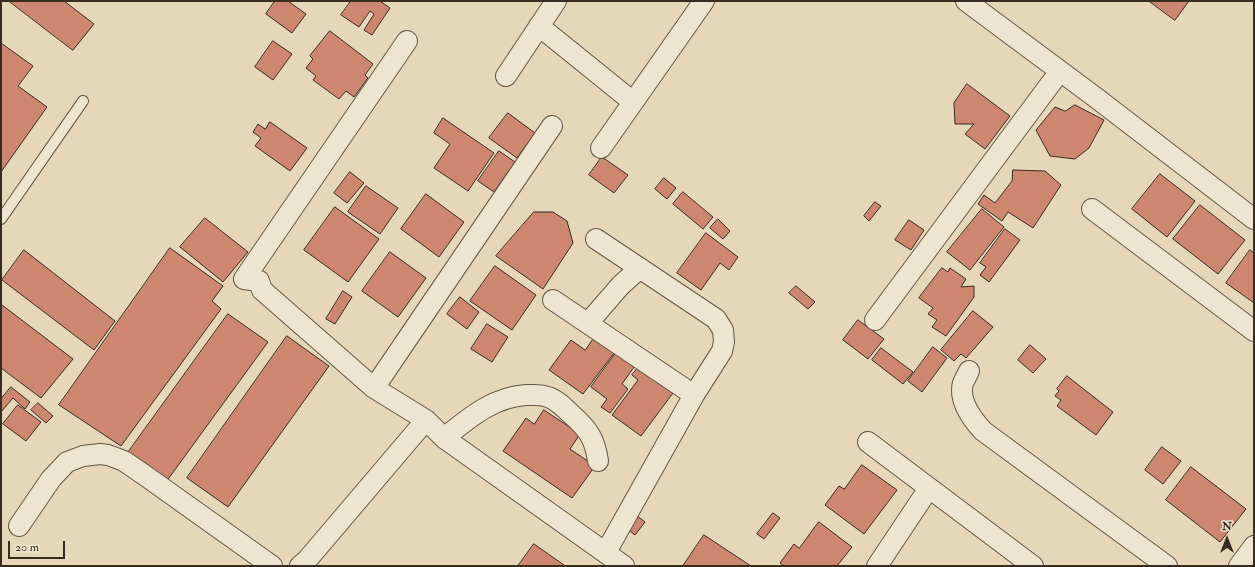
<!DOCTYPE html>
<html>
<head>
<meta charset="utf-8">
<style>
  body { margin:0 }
  #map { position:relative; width:1255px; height:567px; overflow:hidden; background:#e5d7b8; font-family:"IM FELL Double Pica",serif }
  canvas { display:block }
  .frame { position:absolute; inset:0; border:2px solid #382c21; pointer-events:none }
  .north { position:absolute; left:1207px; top:519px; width:40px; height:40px; -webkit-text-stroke:3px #eee5d1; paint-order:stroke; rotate:0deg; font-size:11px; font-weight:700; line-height:16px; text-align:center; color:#382c21 }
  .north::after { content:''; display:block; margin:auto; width:14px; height:18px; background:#382c21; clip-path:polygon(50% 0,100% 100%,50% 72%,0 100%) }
  .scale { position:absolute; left:8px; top:541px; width:57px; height:18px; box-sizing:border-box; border:2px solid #382c21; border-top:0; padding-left:5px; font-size:12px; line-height:14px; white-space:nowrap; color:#382c21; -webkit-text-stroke:3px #eee5d1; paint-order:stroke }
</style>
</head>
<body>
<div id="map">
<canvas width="1255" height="567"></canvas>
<div class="frame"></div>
<div class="north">N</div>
<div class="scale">20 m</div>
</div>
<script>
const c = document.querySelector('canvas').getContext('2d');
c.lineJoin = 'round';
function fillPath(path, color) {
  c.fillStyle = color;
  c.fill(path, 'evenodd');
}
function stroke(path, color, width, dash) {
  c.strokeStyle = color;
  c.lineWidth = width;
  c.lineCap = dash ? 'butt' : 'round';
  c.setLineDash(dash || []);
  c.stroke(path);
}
const building = new Path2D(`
  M9,1H64L94,24L73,50Z
  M275,1H288L306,14L292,33L266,14Z
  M351,1H380L390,8L372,35L364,30L374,14L370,11L359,27L341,15Z
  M1149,1H1189L1175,20Z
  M330,31L373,64L365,75L368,78L354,97L346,91L339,99L313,80L316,76L306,68L313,59L310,56Z
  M273,41L292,54L273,80L255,67Z
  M1,43L33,66L18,86L47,107L1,172Z
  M967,84L1010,116L985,149L965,134L974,124H955L954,103Z
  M1075,105L1104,120L1089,148L1075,159L1050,156L1036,130L1055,107L1065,111Z
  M508,113L535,133L517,158L489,138Z
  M443,118L494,153L468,191L434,168L450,144L434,133Z
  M270,122L307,148L290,171L255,146L261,138L253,132L258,124L265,129Z
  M499,151L515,162L494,192L478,181Z
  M602,157L628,175L614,193L589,175Z
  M1013,170L1045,171L1061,185L1033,228L1008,212L1002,221L978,204L984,195L995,203L1012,181Z
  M350,172L364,183L347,203L334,193Z
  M1160,174L1195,201L1167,237L1132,209Z
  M664,178L676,188L667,199L655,189Z
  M366,186L398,208L380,234L348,212Z
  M683,192L713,217L703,229L673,204Z
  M426,194L464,222L439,257L401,229Z
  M875,202L881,206L869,221L864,216Z
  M1200,205L1245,240L1218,274L1173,239Z
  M335,207L379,239L348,282L304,250Z
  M982,209L1004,227L970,270L947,252Z
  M534,212H553L567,221L573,243L543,289L496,256Z
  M205,218L248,252L223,282L180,247Z
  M718,219L730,231L723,239L710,228Z
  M909,220L924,230L911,250L895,240Z
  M1005,229L1020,240L989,282L980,275L986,267L980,263Z
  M706,233L738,257L729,270L720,263L701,290L677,273Z
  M170,248L223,286L212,301L221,309L121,446L59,405Z
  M24,250L115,321L94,350L2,280Z
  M1250,250L1254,253V303L1226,283Z
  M390,252L426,278L398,317L362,291Z
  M495,266L536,295L512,330L470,301Z
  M942,268L948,272L950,268L966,279L961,287L974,286V297L946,336L932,327L937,320L928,314L933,308L919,298Z
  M796,286L815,302L808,309L789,293Z
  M343,291L352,297L335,324L326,319Z
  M460,297L479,312L467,329L447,314Z
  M2,305L73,359L41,398L1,368V307Z
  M973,311L993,327L966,358L961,354L954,361L941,350Z
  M228,314L268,342L166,482L127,454Z
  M858,320L884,339L868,359L843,340Z
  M487,324L508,337L492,362L471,349Z
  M287,336L329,366L228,507L187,478Z
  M594,338L614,353L583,394L549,370L571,340L585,350Z
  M1030,345L1046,359L1033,373L1018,360Z
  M933,347L947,358L922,392L908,381Z
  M881,348L913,372L903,384L872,360Z
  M616,353L634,367L622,384L628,389L610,413L601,407L607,399L591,387Z
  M638,368L673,393L641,436L612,415L638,380L632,375Z
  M1067,376L1113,412L1096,435L1057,406L1061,400L1055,396L1059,391L1057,389Z
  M11,387L30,402L25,409L13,398L1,412V399Z
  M38,403L53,416L46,423L31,410Z
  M18,405L41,422L26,441L3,424Z
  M544,410L580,434L570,449L595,466L572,498L503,451L526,418L534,424Z
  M1162,447L1181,461L1163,484L1145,470Z
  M862,465L897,490L864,534L825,505L839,486L844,489Z
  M1191,467L1246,509L1220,542L1166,500Z
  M632,512L645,522L635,535L622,525Z
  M773,513L780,518L764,539L757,534Z
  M819,522L852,547L837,566H784L780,563L794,544L799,548Z
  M704,535L751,566H683Z
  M534,544L564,565L563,566H518Z`);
fillPath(building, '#cd8771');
stroke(building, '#382c21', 1);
const lane = new Path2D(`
  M1,219L83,101`);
const street = new Path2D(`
  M966,1L1095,97L1254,219
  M539,26L633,102
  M407,41L244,279L259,281L262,290L374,388L426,420L444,438L624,566
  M506,76L556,1
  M601,148L704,1
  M1092,209L1254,331
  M596,239L716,319L723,330L724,342L722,351L694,395L606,552
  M553,300L694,395
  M875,320L1060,71
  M588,323L621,285L640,268
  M969,371C967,375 965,379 963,383C958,401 972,419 983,431L1167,566
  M374,388L552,126
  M444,438C469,418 493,397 526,395C533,395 541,394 548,397C557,400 565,408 572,415C588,429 595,439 598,461
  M868,442L1033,566
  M19,526L51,479L67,462L83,456L100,454L108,455L124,461L150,479L272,566
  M300,566L307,560L426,420
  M877,566L929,488
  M1239,566L1254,546`);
stroke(lane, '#635747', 12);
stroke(street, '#635747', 22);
stroke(lane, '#eee5d1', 10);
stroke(street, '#eee5d1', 20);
</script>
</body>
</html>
